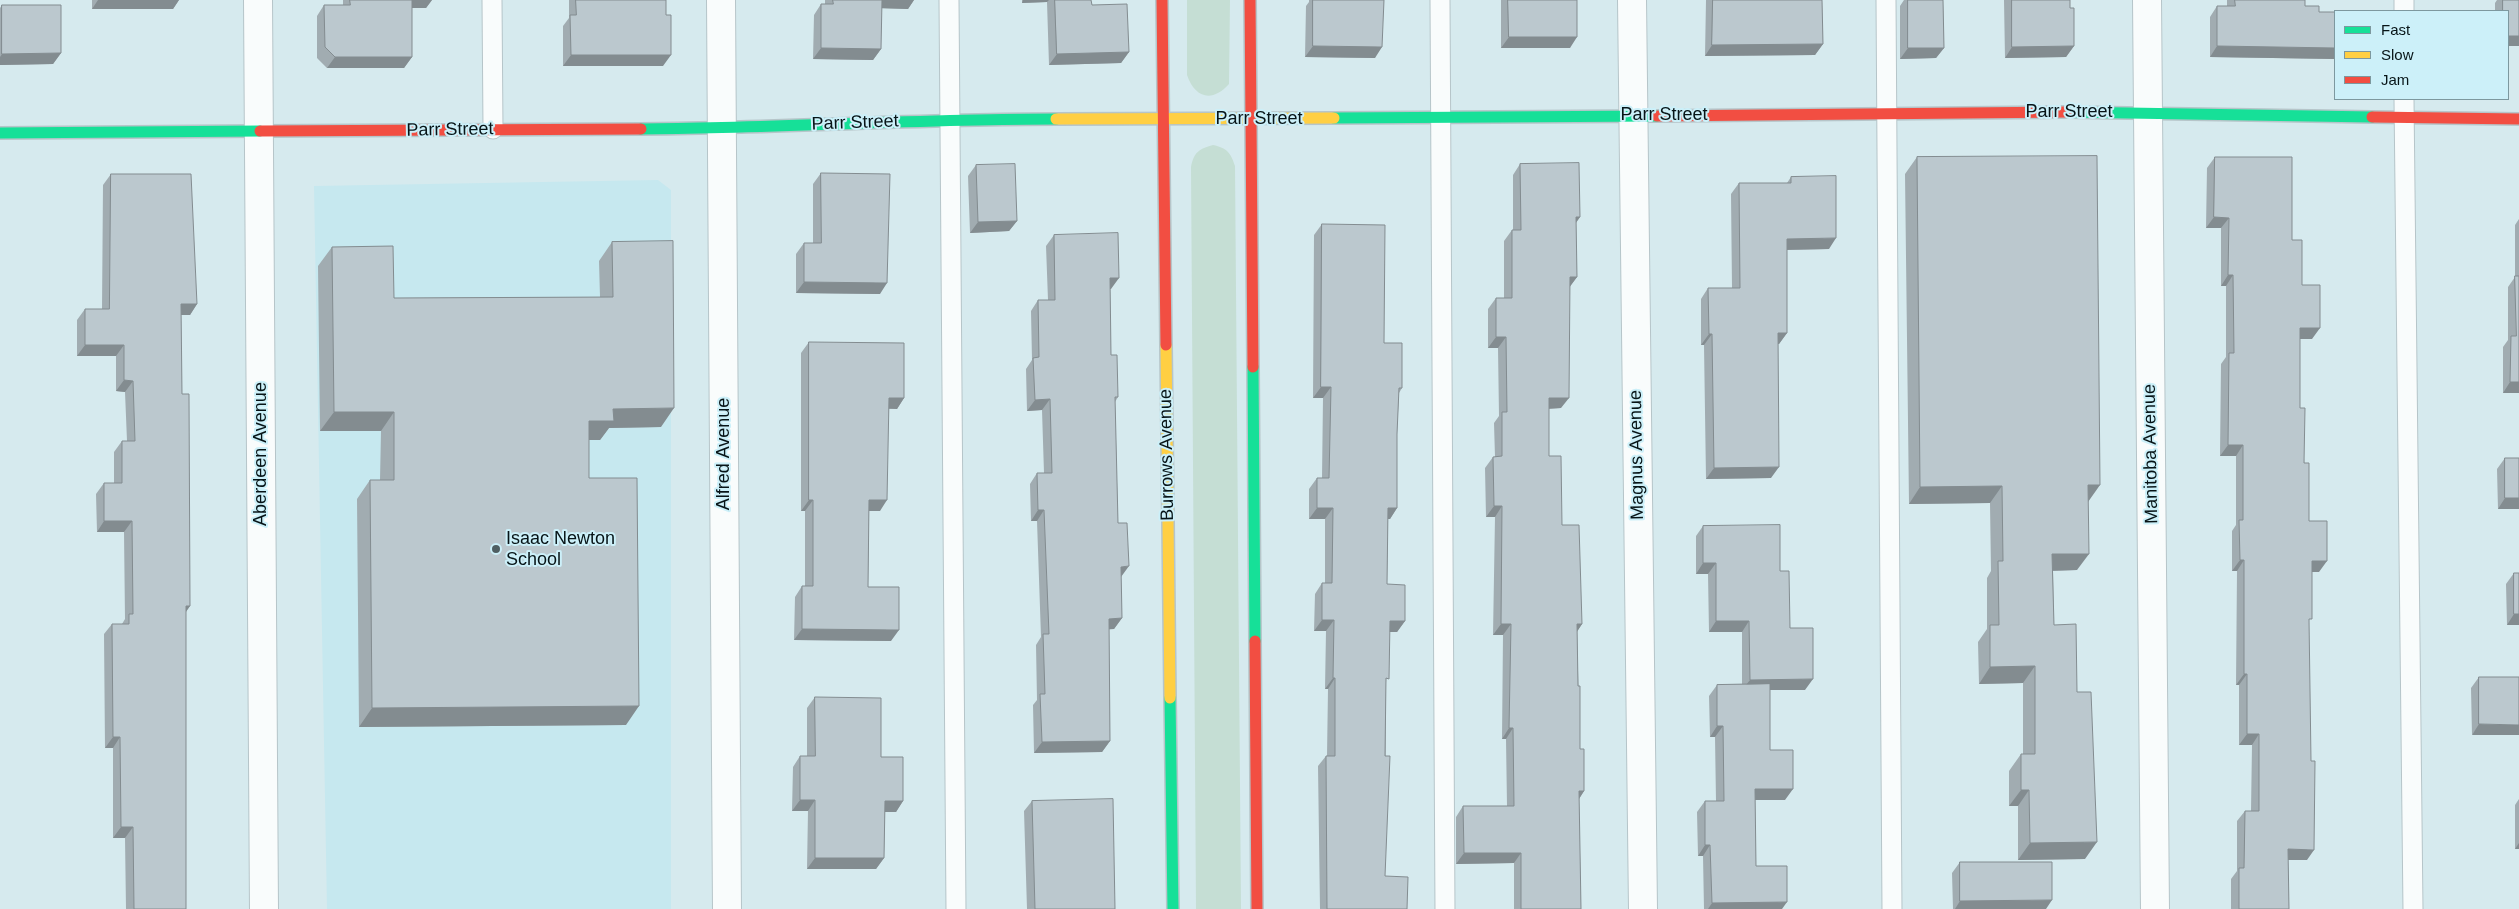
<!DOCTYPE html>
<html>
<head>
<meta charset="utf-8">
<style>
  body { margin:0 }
  #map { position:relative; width:2519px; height:909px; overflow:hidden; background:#d6eaee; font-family:Helvetica,sans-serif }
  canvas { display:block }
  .legend { position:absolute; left:2334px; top:10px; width:175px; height:90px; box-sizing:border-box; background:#ccf0f9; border:1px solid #7d989f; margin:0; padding:6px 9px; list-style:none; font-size:15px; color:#071417 }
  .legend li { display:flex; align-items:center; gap:10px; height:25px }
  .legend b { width:25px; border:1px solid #7d989f }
</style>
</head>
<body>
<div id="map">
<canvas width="2519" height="909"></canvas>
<ul class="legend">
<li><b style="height:6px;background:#16e098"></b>Fast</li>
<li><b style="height:6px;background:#ffcf43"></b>Slow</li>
<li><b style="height:6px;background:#f24e42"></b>Jam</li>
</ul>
</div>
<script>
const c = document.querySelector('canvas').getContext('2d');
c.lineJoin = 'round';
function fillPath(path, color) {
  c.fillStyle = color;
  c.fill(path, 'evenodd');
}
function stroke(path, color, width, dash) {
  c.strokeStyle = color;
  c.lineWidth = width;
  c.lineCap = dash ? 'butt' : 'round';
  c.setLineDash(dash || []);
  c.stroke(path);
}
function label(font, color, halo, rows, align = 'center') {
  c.font = font + ' Helvetica,sans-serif';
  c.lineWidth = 4;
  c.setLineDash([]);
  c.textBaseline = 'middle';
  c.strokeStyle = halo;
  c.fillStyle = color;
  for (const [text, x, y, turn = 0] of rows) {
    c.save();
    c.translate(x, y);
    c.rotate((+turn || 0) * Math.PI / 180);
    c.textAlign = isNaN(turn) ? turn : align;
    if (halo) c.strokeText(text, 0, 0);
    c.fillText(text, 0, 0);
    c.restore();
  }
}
fillPath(new Path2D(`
  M658,180L671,190V909H327L314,186Z`), '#c6e8ef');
fillPath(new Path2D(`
  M1187,0H1230L1229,84C1212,103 1195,98 1187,75Z
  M1213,145C1227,148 1231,153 1235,166L1241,909H1196L1191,167C1194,152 1199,149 1213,145Z`), '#c5ded4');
const lane = new Path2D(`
  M492,0L493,129
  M949,0L956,909
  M1440,0L1445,909
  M1886,0L1892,909
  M2404,0V11
  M2404,99L2413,909`);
const street = new Path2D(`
  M258,0L264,909
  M721,0L727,909
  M1632,0L1643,909
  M2147,0L2155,909`);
const fast = new Path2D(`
  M2067,112L2372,117
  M1334,118L1657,116
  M641,129C779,128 917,119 1056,119
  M0,133L260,131
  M1253,367L1255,641
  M1170,698L1173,909`);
const slow = new Path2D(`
  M1056,119L1334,118
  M1166,345L1170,698`);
const jam = new Path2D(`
  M1162,0L1166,345
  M1250,0L1253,367
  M1657,116L2067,112
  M2372,117L2519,119
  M260,131L641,129
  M1255,641L1257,909`);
stroke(lane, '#b6c5c9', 21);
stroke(street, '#b6c5c9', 30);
stroke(fast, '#b6c5c9', 14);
stroke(slow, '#b6c5c9', 14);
stroke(jam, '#b6c5c9', 14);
stroke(lane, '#f9fcfc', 19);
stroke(street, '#f9fcfc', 28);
stroke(fast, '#16e098', 11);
stroke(slow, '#ffcf43', 11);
stroke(jam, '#f24e42', 11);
fillPath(new Path2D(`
  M92,0H179L173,9H92Z
  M343,0H432L426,8H412V57L404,68H327L317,58V16L324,5H343Z
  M569,0H666L663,66H563V26L569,18Z
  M825,0H914L908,9L881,8V49L873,60L813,59L814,15L821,4H825Z
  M1022,0H1091L1092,5L1129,52L1121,63L1049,65L1047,2L1022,3Z
  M1309,0H1384L1375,58L1305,57L1306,6L1309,2Z
  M1491,0H1577L1570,48H1501V0Z
  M1706,0H1822L1823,44L1815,55L1705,56Z
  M1904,0H1943L1944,48L1936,58L1900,59V6Z
  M2004,0H2070V8L2074,46L2066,57L2005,58Z
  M2227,0H2305V6L2319,12H2335V59L2210,57V17L2217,6H2227Z
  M2497,0H2519V46H2508V11H2495V3Z
  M2,5L61,53L53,64L0,65V8Z
  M1917,157L2088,502L2077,570L2053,571L2054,625L2077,692L2085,859L2018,860V806H2009V771L2021,754H2023V683L1979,684L1978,642L1987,629V578L1991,571L1990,503L1909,504L1905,174Z
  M2215,157L2292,240L2302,285L2312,339H2300V408L2309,521L2319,572H2312L2309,622L2307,860H2288L2289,909H2231V879L2237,871V821L2245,811H2251L2252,745H2239V685H2236L2237,571H2232V531L2236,525V456H2220L2221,364L2226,357V286H2221V228H2206L2207,168Z
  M1520,164L1580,217L1576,223L1577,277L1570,286L1561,408L1549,409V456L1562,525L1582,624L1577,631L1580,749L1584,791L1579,799L1581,909H1514V863L1456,864V817L1463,806H1507L1506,739H1502L1503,635H1493L1495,517H1486L1485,468L1493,457H1495L1494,423L1499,416L1498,348H1488V309L1496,298H1504V241L1512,230H1513V175Z
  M976,165L1017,221L1009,231L970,233L968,176Z
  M821,173L880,294L796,293V254L804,243H813V184Z
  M111,174L197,304L190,315H181L182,394L190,606L186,612V909H126L125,838H113V748H105L104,634L112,624H122L125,619L124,532H97L96,494L104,483H114V452L122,441H127L125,392L116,391V356H77V320L85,309H102L103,185Z
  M1791,177L1829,249L1787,250V333L1779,344H1778L1771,478L1706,479L1704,345H1701V299L1708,288H1732L1731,194L1739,183H1787Z
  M2519,219V393H2503V347L2508,340V287L2515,277V225Z
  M1322,224L1384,343L1402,388L1399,393L1397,434V508L1390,519H1388L1387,584L1405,621L1397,632H1389L1386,683L1385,876L1407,909H1320L1318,766L1326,756H1327L1328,689H1325L1326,631H1314L1315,594L1322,583H1325V519H1309V489L1317,478H1322L1323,398H1313L1314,235Z
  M1054,235L1111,289H1110L1111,355L1118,397L1115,402L1118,523L1121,577L1122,618L1114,629H1109L1110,741L1102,752L1034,753L1033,705L1037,700L1036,645L1041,637L1037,521H1031L1030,484L1037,473H1044L1042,410L1027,411L1026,369L1032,360L1031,311L1038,300H1048L1046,246Z
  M612,242L661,427L609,428L600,440H589V478L626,725L359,727L357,499L370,480H380L381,431H320L318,266L332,247L394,298L600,297L599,261Z
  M809,342L904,398L897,409H889L880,511H869L868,587L891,641L794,640L795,597L802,586H805V511H801V353Z
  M2505,458H2519V514V509H2498L2497,469Z
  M1703,526L1780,571L1790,628L1805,690H1770V750L1785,800H1755L1756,866L1782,909H1704L1703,856H1698L1697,812L1705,801H1716L1715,737H1710L1709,696L1717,685L1742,684V632H1709L1708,574H1696V536Z
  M2514,573H2519V625H2507L2506,584Z
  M2479,677H2519L2472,735L2471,688Z
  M815,697L881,757L903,801L896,812H885L884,858L876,869H807L808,811H792L793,767L800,756H807V708Z
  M2519,799V849H2515V805Z
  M1032,801L1115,909H1027L1024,811Z
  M1960,862L2046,909H1953L1952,873Z`), '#a1acb1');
fillPath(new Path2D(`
  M98,0H179L173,9H92Z
  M410,0H432L426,8H404Z
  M880,0H914L908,9L874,8Z
  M1023,0H1049L1047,2L1022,3Z
  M2508,36H2519V46H2508Z
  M1509,37H1577L1570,48H1501Z
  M1823,44L1815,55L1705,56L1712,45Z
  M1313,46L1382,47L1375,58L1305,57Z
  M2074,46L2066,57L2005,58L2012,47Z
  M2217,46L2335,48V59L2210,57Z
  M821,48L881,49L873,60L813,59Z
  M1908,48H1944L1936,58L1900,59Z
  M1129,52L1121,63L1049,65L1057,54Z
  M61,53L53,64L0,65V57L2,54Z
  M571,55H671L663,66H563Z
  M335,57H412L404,68H327Z
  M1576,217H1580L1572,228Z
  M2214,217L2229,218L2221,228H2206Z
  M1017,221L1009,231L970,233L978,222Z
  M1836,238L1829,249L1779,250L1787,239Z
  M2228,275H2233L2226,286H2221Z
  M1570,277H1577L1569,288Z
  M1110,278H1119L1111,289H1102Z
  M804,282L887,283L880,294L796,293Z
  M181,304H197L190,315H173Z
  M2300,328H2320L2312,339H2293Z
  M1778,333H1787L1779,344H1771Z
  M1709,334H1712L1704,345H1701Z
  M1496,337H1506L1498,348H1488Z
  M85,345H124L116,356H77Z
  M124,380L133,381L125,392L116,391Z
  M2510,382H2519V393H2503Z
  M1321,387H1331L1323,398H1313Z
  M889,398H904L897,409L881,408Z
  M1549,398H1569L1561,408L1541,409Z
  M1050,399L1042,410L1027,411L1035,400Z
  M674,408L661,427L609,428L600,440H575L589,421L613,409Z
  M334,412H394L381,431H320Z
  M2228,445H2243L2236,456H2220Z
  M1779,467L1771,478L1706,479L1714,468Z
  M2088,485H2100L2088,502Z
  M2002,486L1990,503L1909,504L1920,487Z
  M2505,498H2519V509H2498Z
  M809,500H813L805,511H801Z
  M869,500H887L880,511H862Z
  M1494,506H1502L1495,517H1486Z
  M1317,508H1333L1325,519H1309Z
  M1388,508H1397L1390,519H1380Z
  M1038,510H1044L1037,521H1031Z
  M104,521H132L124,532H97Z
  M2052,554H2089L2077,570L2041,571Z
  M2240,560H2244L2237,571H2232Z
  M2312,561H2327L2319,572H2304Z
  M1703,563H1716L1708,574H1696Z
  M1129,566L1121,577V567Z
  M186,606H190L182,617Z
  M2514,614H2519V625H2507Z
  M1122,618L1114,629L1101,630L1109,619Z
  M1322,620H1334L1326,631H1314Z
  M1390,621H1405L1397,632H1382Z
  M1716,621H1749L1742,632H1709Z
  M1501,624H1511L1503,635H1493Z
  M1577,624H1582L1575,635Z
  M802,629L899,630L891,641L794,640Z
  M2035,666L2023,683L1979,684L1990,667Z
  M2244,674H2247L2239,685H2236Z
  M1333,678H1335L1328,689H1325Z
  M1813,679L1805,690H1742L1750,680Z
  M639,706L626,725L359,727L372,708Z
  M2479,724L2519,725V735H2472Z
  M1717,726H1723L1715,737H1710Z
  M1509,728H1513L1506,739H1502Z
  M2247,734H2259L2252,745H2239Z
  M113,737H120L113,748H105Z
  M1110,741L1102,752L1034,753L1042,742Z
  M1755,789H1793L1785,800H1747Z
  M2021,790H2029L2018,806H2009Z
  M1579,791H1584L1577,802Z
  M800,800H815L808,811H792Z
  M885,801H903L896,812H877Z
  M121,827H133L125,838H113Z
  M2097,842L2085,859L2018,860L2030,843Z
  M2519,843V849H2515Z
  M1705,845H1710L1703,856H1698Z
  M2288,849L2314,850L2307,860H2280Z
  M1464,853H1521L1514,863L1456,864Z
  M815,858H884L876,869H807Z
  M2052,900L2046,909H1955L1960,901Z
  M1787,902L1782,909H1708L1712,903Z`), '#838c90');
const building = new Path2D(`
  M350,0H412V57H335L325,47L324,5H350Z
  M576,0H666V15H671V55H571L570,15H576Z
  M833,0H882L881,49L821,48V4H833Z
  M1055,0H1091L1092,5L1127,4L1129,52L1057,54Z
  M1313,0H1384L1382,47L1313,46Z
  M1508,0H1577V37H1509Z
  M1713,0H1822L1823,44L1712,45Z
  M1908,0H1943L1944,48H1908Z
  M2012,0H2070V8H2074V46L2012,47Z
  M2235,0H2305V6H2319V12H2335V48L2217,46V6H2235Z
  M2503,0H2519V36H2508V11H2503Z
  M2,5H61V53L2,54Z
  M2097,156L2100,485H2088L2089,554H2052L2054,625L2076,624L2077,692H2091L2097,842L2030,843L2029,790H2021V754H2035V666L1990,667V625H1999L1998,561H2003L2002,486L1920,487L1917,157Z
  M2215,157H2292V240H2302V285H2320V328H2300V408H2305L2304,463H2309V521H2327V561H2312V619H2309L2311,761H2315L2314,850L2288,849L2289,909H2239V868H2244L2245,811H2259V734H2247V674H2244V560H2240L2239,520H2243V445H2228L2229,353H2234L2233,275H2228L2229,218L2214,217Z
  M1579,163L1580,217H1576L1577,277H1570L1569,398H1549V456H1561L1562,525H1579L1582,624H1577L1578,686H1580V749H1584V791H1579L1581,909H1521V853H1464L1463,806H1514L1513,728H1509L1511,624H1501L1502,506H1494L1493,457L1502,456V412H1507L1506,337H1496V298H1512V230H1521L1520,164Z
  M1015,164L1017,221L978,222L976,165Z
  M821,173L890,174L887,283L804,282V243H821Z
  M111,174H191L197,304H181L182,394H189L190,606H186V909H134L133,827H121L120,737H113L112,624H129V614H133L132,521H104V483H122V441H135L133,381L124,380V345H85V309H109Z
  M1836,176V238L1787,239V333H1778L1779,467L1714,468L1712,334H1709L1708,288H1740L1739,183H1791V177Z
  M1322,224L1385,225L1384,343H1402V388H1399L1397,434V508H1388L1387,584L1405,585V621H1390L1389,679L1386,678L1385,756H1390L1385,876L1408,877L1407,909H1327L1326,756H1335V678H1333L1334,620H1322V583H1332L1333,508H1317V478H1329L1331,387H1321Z
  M1118,233L1119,278H1110L1111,355H1117L1118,397H1115L1118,523H1127L1129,566L1121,567L1122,618L1109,619L1110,741L1042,742L1040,694H1045L1043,634H1049L1044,510H1038L1037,473H1052L1050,399L1035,400L1033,358L1039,357L1038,300H1055L1054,235Z
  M673,241L674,408L613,409L614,421H589V478H637L639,706L372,708L370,480H394V412H334L332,247L393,246L394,298L613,297L612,242Z
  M2515,276H2519V382H2510L2511,336H2516Z
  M809,342L904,343V398H889L887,500H869L868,587H899V630L802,629V586H813V500H809Z
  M2505,458H2519V498H2505Z
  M1780,525V571H1789L1790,628H1813V679L1750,680L1749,621H1716V563H1703V526Z
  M2514,573H2519V614H2514Z
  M2479,677H2519V725L2479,724Z
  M1770,684V750H1793V789H1755L1756,866H1787V902L1712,903L1710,845H1705V801H1724L1723,726H1717V685Z
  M815,697L881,698V757H903V801H885L884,858H815V800H800V756H815Z
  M1113,799L1115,909H1035L1032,801Z
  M1960,862H2052V900L1960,901Z`);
fillPath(building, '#bbc8ce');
stroke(building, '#838c90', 1);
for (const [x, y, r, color] of [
  [496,549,5,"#4f5f62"]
]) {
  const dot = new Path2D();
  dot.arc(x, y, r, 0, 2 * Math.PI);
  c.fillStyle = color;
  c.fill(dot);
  stroke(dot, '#ccf0f9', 2);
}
label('18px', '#071417', '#ccf0f9', [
  ["Parr Street",2069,112],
  ["Parr Street",1664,115],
  ["Parr Street",1259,119],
  ["Parr Street",855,123,-2],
  ["Parr Street",450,130,-1],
  ["Aberdeen Avenue",261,454,-90],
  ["Alfred Avenue",724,454,-90],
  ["Manitoba Avenue",2151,454,-91],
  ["Burrows Avenue",1167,455,-91],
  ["Magnus Avenue",1637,455,-91]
]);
label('18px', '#071417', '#ccf0f9', [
  ["Isaac Newton",506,539],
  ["School",506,560]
], 'left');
</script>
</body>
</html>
